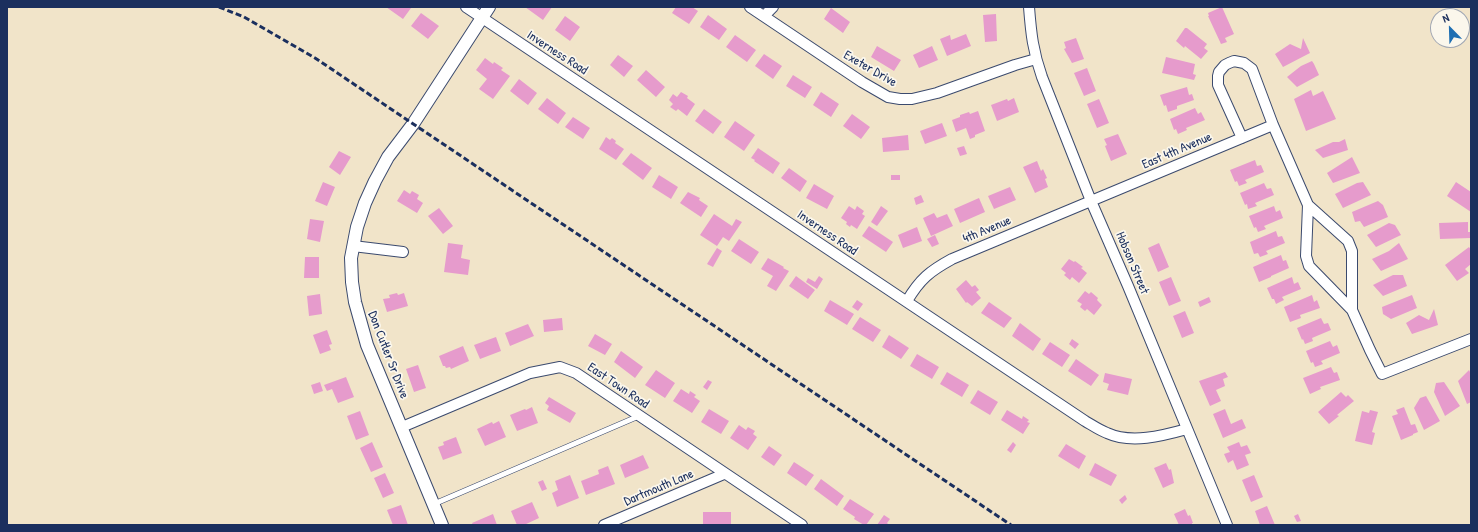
<!DOCTYPE html>
<html>
<head>
<meta charset="utf-8">
<style>
  body { margin:0 }
  #map { position:relative; width:1478px; height:532px; overflow:hidden; background:#f1e4c9; font-family:"Patrick Hand",sans-serif }
  canvas { display:block }
  .frame { position:absolute; inset:0; border:8px solid #1b2f5e; pointer-events:none }
  .north { position:absolute; left:1430px; top:8px; width:40px; height:40px; box-sizing:border-box; background:#fbf7ec; border:1px solid #a1a7b3; border-radius:50%; rotate:337deg; font-size:11px; font-weight:700; line-height:16px; text-align:center; color:#1b2f5e }
  .north::after { content:''; display:block; margin:auto; width:14px; height:18px; background:#1f6fb2; clip-path:polygon(50% 0,100% 100%,50% 72%,0 100%) }
</style>
</head>
<body>
<div id="map">
<canvas width="1478" height="532"></canvas>
<div class="frame"></div>
<div class="north">N</div>
</div>
<script>
const c = document.querySelector('canvas').getContext('2d');
c.lineJoin = 'round';
function fillPath(path, color) {
  c.fillStyle = color;
  c.fill(path, 'evenodd');
}
function stroke(path, color, width, dash) {
  c.strokeStyle = color;
  c.lineWidth = width;
  c.lineCap = dash ? 'butt' : 'round';
  c.setLineDash(dash || []);
  c.stroke(path);
}
function label(font, color, halo, rows, align = 'center') {
  c.font = font + ' "Patrick Hand",sans-serif';
  c.lineWidth = 3.5;
  c.setLineDash([]);
  c.textBaseline = 'middle';
  c.strokeStyle = halo;
  c.fillStyle = color;
  for (const [text, x, y, turn = 0] of rows) {
    c.save();
    c.translate(x, y);
    c.rotate((+turn || 0) * Math.PI / 180);
    c.textAlign = isNaN(turn) ? turn : align;
    if (halo) c.strokeText(text, 0, 0);
    c.fillText(text, 0, 0);
    c.restore();
  }
}
fillPath(new Path2D(`
  M386,7H410L411,8L403,19Z
  M525,7H552L543,20Z
  M676,7H692L698,11L689,24L672,13Z
  M1222,7L1234,34L1225,38L1227,42L1221,44L1208,16H1209L1208,13Z
  M831,8L850,22L843,33L824,19Z
  M421,13L439,26L428,39L411,26Z
  M996,14L997,41L985,42L983,15Z
  M708,15L727,29L719,40L700,27Z
  M565,16L580,27L570,41L555,30Z
  M1185,28H1187L1207,44L1204,48L1208,51L1201,59L1185,46L1184,48L1176,41Z
  M966,34L971,46L947,56L940,39L950,35L951,40Z
  M735,35L756,50L747,62L726,47Z
  M1076,38L1084,59L1072,63L1064,49L1066,48L1064,42Z
  M1303,38L1310,53L1283,67L1275,54L1290,44L1301,49Z
  M877,46L901,60L894,71L871,57Z
  M932,46L938,60L919,68L913,55Z
  M764,54L782,66L773,79L755,66Z
  M618,55L633,66L624,77L610,65Z
  M1166,57L1195,64L1193,74L1196,75L1194,80L1162,73Z
  M485,58L493,64L494,62L503,68L501,70L510,76L493,99L479,89L487,79L476,70Z
  M1312,61L1314,64L1319,75L1297,87L1287,77L1301,66Z
  M1087,68L1096,91L1084,96L1074,73Z
  M646,70L665,87L656,97L637,80Z
  M793,75L812,87L805,98L786,86Z
  M519,79L537,93L528,105L510,91Z
  M1187,87L1189,95L1192,94L1194,100L1177,106V109L1168,112L1166,105L1164,106L1160,95Z
  M1311,90L1313,96L1323,91L1336,119L1306,131L1294,99Z
  M681,92L688,96L687,98L695,104L687,116L678,109L676,111L670,107L673,104L669,100L673,94L677,97Z
  M821,92L839,104L831,117L813,105Z
  M547,98L566,113L558,124L538,109Z
  M1014,98L1019,112L997,121L991,105L1007,99L1008,101Z
  M1099,99L1109,123L1097,128L1087,104Z
  M1195,108L1198,114L1201,112L1205,120L1186,128L1187,130L1178,134L1176,129L1174,130L1170,119Z
  M704,109L722,122L713,134L695,121Z
  M978,111L985,131L975,135V137L970,139L966,128L956,132L952,120L960,117V115L969,112L970,114Z
  M852,114L870,127L861,139L843,126Z
  M573,117L590,128L583,139L565,127Z
  M735,121L755,135L744,151L724,137Z
  M942,123L947,136L925,144L920,131Z
  M1118,134L1127,154L1111,161L1105,146L1107,145L1104,139Z
  M908,135L909,150L883,152L882,138Z
  M606,137L610,140L612,138L616,141L615,143L624,149L616,160L599,149Z
  M1345,139L1348,150L1323,158L1315,150L1333,142H1339Z
  M964,146L967,154L960,156L957,148Z
  M758,148L780,163L773,174L754,161L755,160L751,158Z
  M339,151L351,157L340,175L329,167Z
  M631,153L652,168L643,180L622,164Z
  M1352,157L1360,173L1333,183L1327,173Z
  M1255,160L1257,166L1261,165L1264,172L1245,180L1247,183L1239,186L1237,181L1235,182L1230,170Z
  M1037,161L1041,171L1043,169L1047,178L1045,179L1048,187L1035,193L1023,167Z
  M789,168L807,181L800,192L781,178Z
  M659,175L678,187L671,199L652,187Z
  M891,175H900V180H891Z
  M323,182L335,187L327,206L315,201Z
  M1363,182L1371,195L1343,208L1335,194L1357,183Z
  M1456,182L1471,192V212L1447,196Z
  M1264,183L1267,189L1271,188L1274,195L1255,203L1257,206L1248,209L1247,204L1245,205L1240,193Z
  M814,184L834,196L827,209L806,198Z
  M1010,187L1016,200L994,209L988,196Z
  M404,190L410,194L412,191L419,195L417,199L423,203L417,213L397,201Z
  M688,192L700,198L699,200L708,206L701,217L680,203Z
  M921,195L924,202L916,205L914,198Z
  M979,198L985,212L960,223L954,209Z
  M1378,201L1383,205L1388,217L1364,227L1360,221L1355,222L1352,212Z
  M849,206L855,210L857,206L864,211L862,214L865,216L857,229L851,225L850,227L846,224L847,222L841,218Z
  M881,206L888,211L877,226L871,222Z
  M1274,206L1276,212L1280,210L1283,218L1264,226L1266,229L1258,232L1256,227L1254,228L1249,216Z
  M439,208L453,226L443,234L428,216Z
  M934,213L937,218L947,214L953,226L931,236L923,218Z
  M714,214L732,226L736,219L742,222L729,241L723,237L717,246L700,235Z
  M310,219L324,221L320,242L307,239Z
  M1468,222V232H1471V238L1440,239L1439,223Z
  M1389,223L1395,225L1401,235L1376,247L1367,235Z
  M869,226L893,242L886,252L862,236Z
  M917,227L922,241L903,248L898,235Z
  M1276,231L1278,237L1282,236L1285,243L1266,251L1268,254L1260,257L1258,253L1254,254L1250,242Z
  M935,235L939,244L932,247L927,239Z
  M739,239L759,252L751,264L731,251Z
  M448,243L463,245L461,258L470,260L468,275L444,272Z
  M1159,243L1169,267L1158,272L1148,248Z
  M1399,243L1408,259L1381,271L1372,259L1389,251Z
  M1469,247L1471,250V264L1465,269L1469,273L1457,281L1445,265Z
  M717,248L722,251L713,267L707,264Z
  M1281,255L1283,261L1286,260L1289,268L1271,276V277L1259,282L1253,267Z
  M305,257H319V278H304Z
  M768,258L784,267L783,268L789,271L776,291L767,286L773,276L761,269Z
  M1069,259L1074,262L1075,261L1083,267L1081,268L1087,273L1079,283L1072,277L1070,280L1064,275L1066,273L1061,269Z
  M1393,275H1403L1407,286L1383,296L1373,285Z
  M796,276L815,290L808,299L789,286Z
  M819,276L823,279L817,289L806,282L808,278L815,282Z
  M1171,277L1181,301L1169,306L1159,282Z
  M1292,277L1294,284L1298,282L1301,289L1282,297L1284,300L1276,304L1274,299H1272L1267,288Z
  M966,280L972,287L975,285L979,290L976,292L981,298L972,306L967,302L966,303L956,289Z
  M1085,291L1089,294L1091,292L1098,298L1097,300L1102,305L1094,315L1087,309L1085,311L1080,307L1082,304L1077,301Z
  M397,293L398,295L404,293L408,306L387,312L383,299L390,298L389,295Z
  M320,294L322,314L309,316L307,296Z
  M1312,295L1314,302L1317,300L1320,308L1300,315L1301,318L1290,322L1284,307Z
  M1412,295L1417,308L1391,319L1383,314L1382,307Z
  M1209,297L1211,302L1200,307L1198,302Z
  M830,300L854,314L847,325L824,311Z
  M857,300L863,304L858,311L852,307Z
  M989,302L1012,318L1004,328L981,313Z
  M1434,309L1438,325L1412,334L1406,323L1419,315L1429,320Z
  M1185,311L1194,333L1182,338L1173,316Z
  M860,317L881,330L873,342L852,329Z
  M562,318L563,330L544,332L543,320Z
  M1321,318L1324,324L1328,323L1331,330L1312,338L1313,341L1305,344L1303,339L1302,340L1297,328Z
  M1020,323L1041,339L1033,351L1012,336Z
  M528,324L534,336L510,346L505,333Z
  M327,330L332,344L329,345L331,350L320,354L313,335Z
  M595,334L612,344L605,355L588,346Z
  M889,335L909,348L901,359L882,347Z
  M496,337L501,351L480,359L474,345Z
  M1072,339L1079,344L1075,349L1069,344Z
  M1330,341L1333,347L1337,345L1340,353L1321,361L1323,364L1315,367L1313,362L1311,363L1306,351Z
  M1050,342L1070,355L1062,367L1042,354Z
  M463,346L469,361L451,369L450,367L446,368L445,366H443L439,356Z
  M621,351L643,367L635,378L614,362Z
  M917,354L939,367L932,379L910,366Z
  M1076,359L1099,375L1091,386L1068,371Z
  M418,365L426,388L414,392L406,369Z
  M1331,367L1334,373L1337,372L1340,380L1320,387L1321,389L1310,394L1303,378Z
  M656,370L675,383L665,398L645,385Z
  M1469,370L1471,374V402L1467,404L1458,381Z
  M947,372L969,385L962,397L940,384Z
  M1225,372L1228,377L1223,379L1225,386L1216,390L1221,401L1210,406L1199,381Z
  M1105,373L1132,379L1128,395L1107,390L1109,384L1103,382Z
  M346,377L354,397L338,403L332,389L327,391L324,385Z
  M708,380L712,382L707,390L703,387Z
  M320,382L323,391L314,394L311,385Z
  M1444,382L1460,406L1445,416L1434,392L1436,383Z
  M681,389L689,394L690,391L696,395L694,397L700,401L692,413L673,401Z
  M978,390L998,402L990,415L970,403Z
  M1341,392L1346,397L1348,395L1354,401L1337,415L1339,416L1329,424L1318,412Z
  M1426,396L1440,421L1424,430L1414,408L1420,398Z
  M549,397L576,413L570,423L547,410L549,406L545,403Z
  M532,407L538,423L517,431L510,415L525,409L526,410Z
  M1404,407L1411,425L1415,424L1418,432L1413,434V435L1401,440L1392,416L1398,414L1396,410Z
  M709,409L729,421L721,434L701,422Z
  M1225,409L1231,424L1242,419L1246,428L1223,438L1213,414Z
  M1007,410L1022,419L1023,416L1029,420L1027,422L1030,423L1023,434L1001,420Z
  M1370,410L1378,412L1372,432L1375,433L1372,445L1355,441L1362,411L1369,413Z
  M360,411L369,435L356,440L347,416Z
  M499,421L506,437L485,446L477,429L492,422L493,424Z
  M739,425L746,430L748,427L755,431L753,434L757,437L748,450L730,438Z
  M456,437L462,453L443,460L438,447L444,445L443,442Z
  M372,442L383,467L371,472L360,448Z
  M1013,442L1016,445L1011,453L1007,450Z
  M1239,442L1241,447L1247,445L1251,453L1245,455L1249,465L1237,470L1233,460L1228,463L1224,454L1230,452L1227,447Z
  M1066,444L1086,456L1079,469L1058,456Z
  M769,446L782,455L774,466L761,457Z
  M643,455L649,468L625,478L620,465Z
  M794,462L814,475L806,486L787,473Z
  M1095,463L1117,475L1111,486L1089,475Z
  M1166,463L1169,470L1171,469L1174,483L1163,488L1154,468Z
  M608,466L615,484L586,495L581,481L599,474L598,470Z
  M385,473L394,493L383,498L374,478Z
  M570,475L579,498L557,507L552,493L558,490L555,481Z
  M1254,475L1263,497L1251,502L1242,480Z
  M821,479L844,496L837,506L814,489Z
  M543,480L547,489L542,491L538,482Z
  M1125,495L1127,499L1122,504L1119,500Z
  M850,499L874,514L866,525H864L854,519L855,517L843,509Z
  M532,502L539,518L524,525H517L511,511Z
  M401,505L408,525H393L387,510Z
  M1267,506L1275,525H1260L1255,511Z
  M1185,509L1188,516L1190,515L1193,523H1192V525H1179L1174,514Z
  M703,512H731V525H703Z
  M493,514L497,525H473L472,523Z
  M1298,514L1301,521L1297,522L1294,516Z
  M884,515L890,519L887,523L889,525H877Z`), '#e69bcc');
const service = new Path2D(`
  M434,504L639,416`);
const minor = new Path2D(`
  M466,7L1085,421C1092,425 1099,430 1107,433C1131,444 1162,436 1187,429
  M750,7L862,82L888,97L900,99H912L937,93L1015,65L1036,59
  M1029,7C1031,33 1033,52 1042,77L1091,201L1128,286L1227,525
  M764,16L773,7
  M1242,138L1218,85V76L1219,72L1225,65L1229,63L1234,61L1244,63L1252,69L1273,125L1308,205L1348,241L1352,251V310L1370,350L1382,374L1471,339
  M1308,205L1306,256L1309,266L1352,310
  M353,246L403,252
  M907,301C920,279 930,271 952,259L1273,125
  M402,427L530,373L560,367L576,373L802,525
  M604,525L724,474`);
const tertiary = new Path2D(`
  M442,525L367,345L355,302L352,282L351,258L357,227L365,203L375,181L388,157L413,124L489,7`);
stroke(service, '#3b4a6e', 6);
stroke(minor, '#3b4a6e', 12);
stroke(tertiary, '#3b4a6e', 14);
stroke(service, '#fff', 5);
stroke(minor, '#fff', 10);
stroke(tertiary, '#fff', 12);
stroke(new Path2D(`
  M219,7L244,17L315,58L1011,525`), '#1b2f5e', 3, [6, 3]);
label('13px', '#1b2f5e', '#fbf7ec', [
  ["Inverness Road",557,53,33],
  ["Exeter Drive",870,69,30],
  ["East 4th Avenue",1177,151,-23],
  ["4th Avenue",987,230,-23],
  ["Inverness Road",827,233,34],
  ["Hobson Street",1132,263,67],
  ["Don Cutler Sr Drive",388,355,69],
  ["East Town Road",618,386,34],
  ["Dartmouth Lane",659,488,-23]
]);
</script>
</body>
</html>
